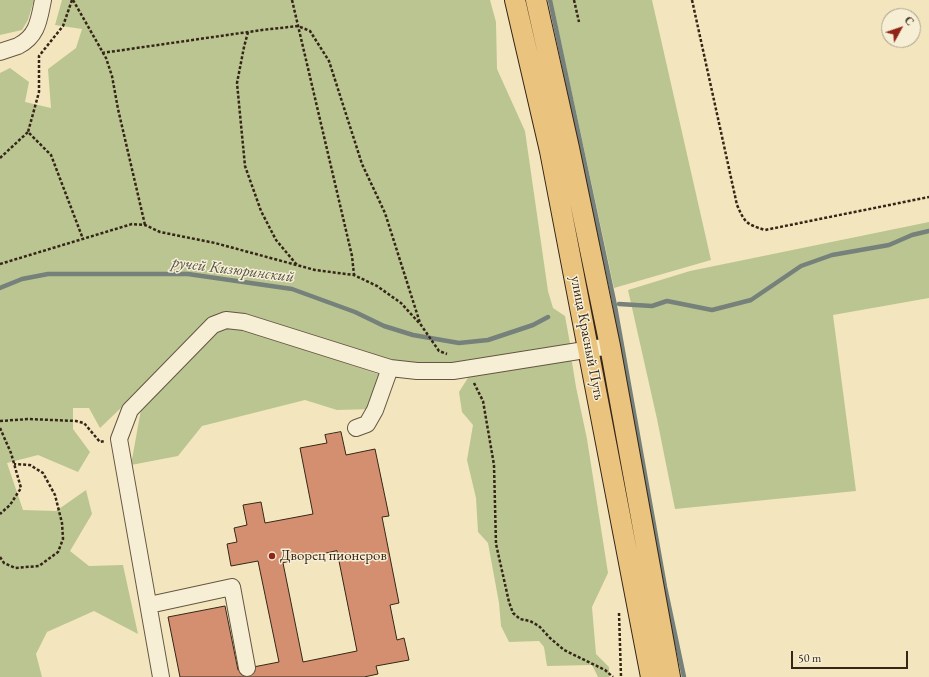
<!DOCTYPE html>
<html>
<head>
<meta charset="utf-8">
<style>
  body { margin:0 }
  #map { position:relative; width:929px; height:677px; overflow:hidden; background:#f3e6be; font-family:"EB Garamond",serif }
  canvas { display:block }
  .north { position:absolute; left:881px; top:8px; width:40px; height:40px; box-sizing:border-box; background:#f7efd5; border:1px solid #a99f89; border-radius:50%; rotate:50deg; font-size:11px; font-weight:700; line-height:16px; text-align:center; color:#352618 }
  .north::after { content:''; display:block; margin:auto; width:14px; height:18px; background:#8f2418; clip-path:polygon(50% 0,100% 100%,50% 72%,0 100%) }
  .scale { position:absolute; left:791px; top:651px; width:117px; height:18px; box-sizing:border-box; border:2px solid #352618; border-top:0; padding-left:5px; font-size:12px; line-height:14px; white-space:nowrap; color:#352618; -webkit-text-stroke:3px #f7efd5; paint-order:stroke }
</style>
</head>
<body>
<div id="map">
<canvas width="929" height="677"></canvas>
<div class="north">С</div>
<div class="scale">50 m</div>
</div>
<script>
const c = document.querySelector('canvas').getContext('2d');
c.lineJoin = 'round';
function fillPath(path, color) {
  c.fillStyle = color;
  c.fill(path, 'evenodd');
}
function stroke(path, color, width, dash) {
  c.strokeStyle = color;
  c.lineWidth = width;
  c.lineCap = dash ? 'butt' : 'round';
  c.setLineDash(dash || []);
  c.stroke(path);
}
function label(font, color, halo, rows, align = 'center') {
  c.font = font + ' "EB Garamond",serif';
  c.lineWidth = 3;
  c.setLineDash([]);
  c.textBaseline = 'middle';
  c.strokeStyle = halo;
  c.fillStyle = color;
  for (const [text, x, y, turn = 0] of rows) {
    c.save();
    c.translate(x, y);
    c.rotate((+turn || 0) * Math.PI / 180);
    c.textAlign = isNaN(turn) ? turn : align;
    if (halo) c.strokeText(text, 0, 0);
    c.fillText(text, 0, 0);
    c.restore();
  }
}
fillPath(new Path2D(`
  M0,0H34L28,20L22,30L0,35Z
  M62,0H490L496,22L497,69L525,131L548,291L553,308L565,316L571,349L457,368L406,365L213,320L100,428L89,408H73V429L90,452L78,472L38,455L7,463L23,510L56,511L86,490L92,514L70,551L89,566L123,565L138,634L94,611L47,632L36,654L42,677H0V73L10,68L29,82L25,102L51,108L48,69L76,48L82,29L55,25Z
  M552,0H652L711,260L614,288Z
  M929,222V298L833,315L856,491L675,509L657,419L628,290L690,271Z
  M233,325L381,375L373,409L337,410L305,400L202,426L178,456L131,465L142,404L215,331Z
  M571,356L576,387L587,439L608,573L592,607L596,654L609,667V677H598L592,665L547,666L544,647L539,641L509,642L501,626L499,603L488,543L478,532L476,498L467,460L473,425L462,412L459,392L471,373Z`), '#bbc591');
stroke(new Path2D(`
  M550,0L614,301L665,587L684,677
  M0,288L22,279L48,274H188L292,289L355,312L384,326L413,335L459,343L488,340L533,325L548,317
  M619,304L652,306L667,301L712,310L751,300L801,266L832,255L889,245L912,235L929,231`), '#75817a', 4.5);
const building = new Path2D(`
  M341,432L346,455L375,449L389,516L382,517L399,603L390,605L397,640L404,638L409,660L376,666L378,674L364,677H180L168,617L225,606L238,670L279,662L258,561L231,566L227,544L237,542L234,528L247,525L243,505L261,502L265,523L313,514L300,448L327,443L325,435ZM337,551L357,651L303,662L283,563Z`);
fillPath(building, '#d48f71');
stroke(building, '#352618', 1);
const minor = new Path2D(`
  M0,52C6,50 12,48 18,46C38,36 39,19 43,0
  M356,428L367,424L375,410L390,368
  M149,605L232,587L247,668
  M161,677L119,439L130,410L213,325L226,320L244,322L390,368L417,371H453L610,346`);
const major = new Path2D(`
  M515,0L550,151L651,677
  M536,0L569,148L610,346L670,677`);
stroke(minor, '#645642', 18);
stroke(major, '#352618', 22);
stroke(new Path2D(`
  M72,0L63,26L39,56V92L28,132L51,155L83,239
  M73,0L106,58L112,76L118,109L145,225
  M292,0L352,256L354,275
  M574,0L579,22
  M692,0L737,205C745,223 746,224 765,230L929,197
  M248,32L244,47L237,83L245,166L261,211L276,240L297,265
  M102,53L262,30L298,26L310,31L329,61L362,164L385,213L420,323
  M0,158L28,132
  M0,264L132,224L145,225L160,232L215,243L315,270L354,275L377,286L401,303L421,325L439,351L447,354
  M474,383L483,401L494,465L496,544L509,602L513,613L520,619L530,621L539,626L550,638L564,650L605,670L613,677
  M0,421L29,419L76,421L84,423L100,442L105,441
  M0,428L11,453L21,488L10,505L0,514
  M0,557L4,563L15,568L39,566L58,552L63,539L62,523L55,495L43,473L30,465L14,464
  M619,613L621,677`), '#352618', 2.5, [3, 2]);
stroke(minor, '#f7efd5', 16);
stroke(major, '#eac37f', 20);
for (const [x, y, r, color] of [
  [272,556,4,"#8f2418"]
]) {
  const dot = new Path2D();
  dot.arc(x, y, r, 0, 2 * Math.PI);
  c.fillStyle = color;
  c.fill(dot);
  stroke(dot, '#f7efd5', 1.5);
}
label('15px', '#352618', '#f7efd5', [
  ["улица Красный Путь",587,338,79]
]);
label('15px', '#352618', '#f7efd5', [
  ["Дворец пионеров",280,556]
], 'left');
label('italic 16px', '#555349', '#f7efd5', [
  ["ручей Кизюринский",233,270,7]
]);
</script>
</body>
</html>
